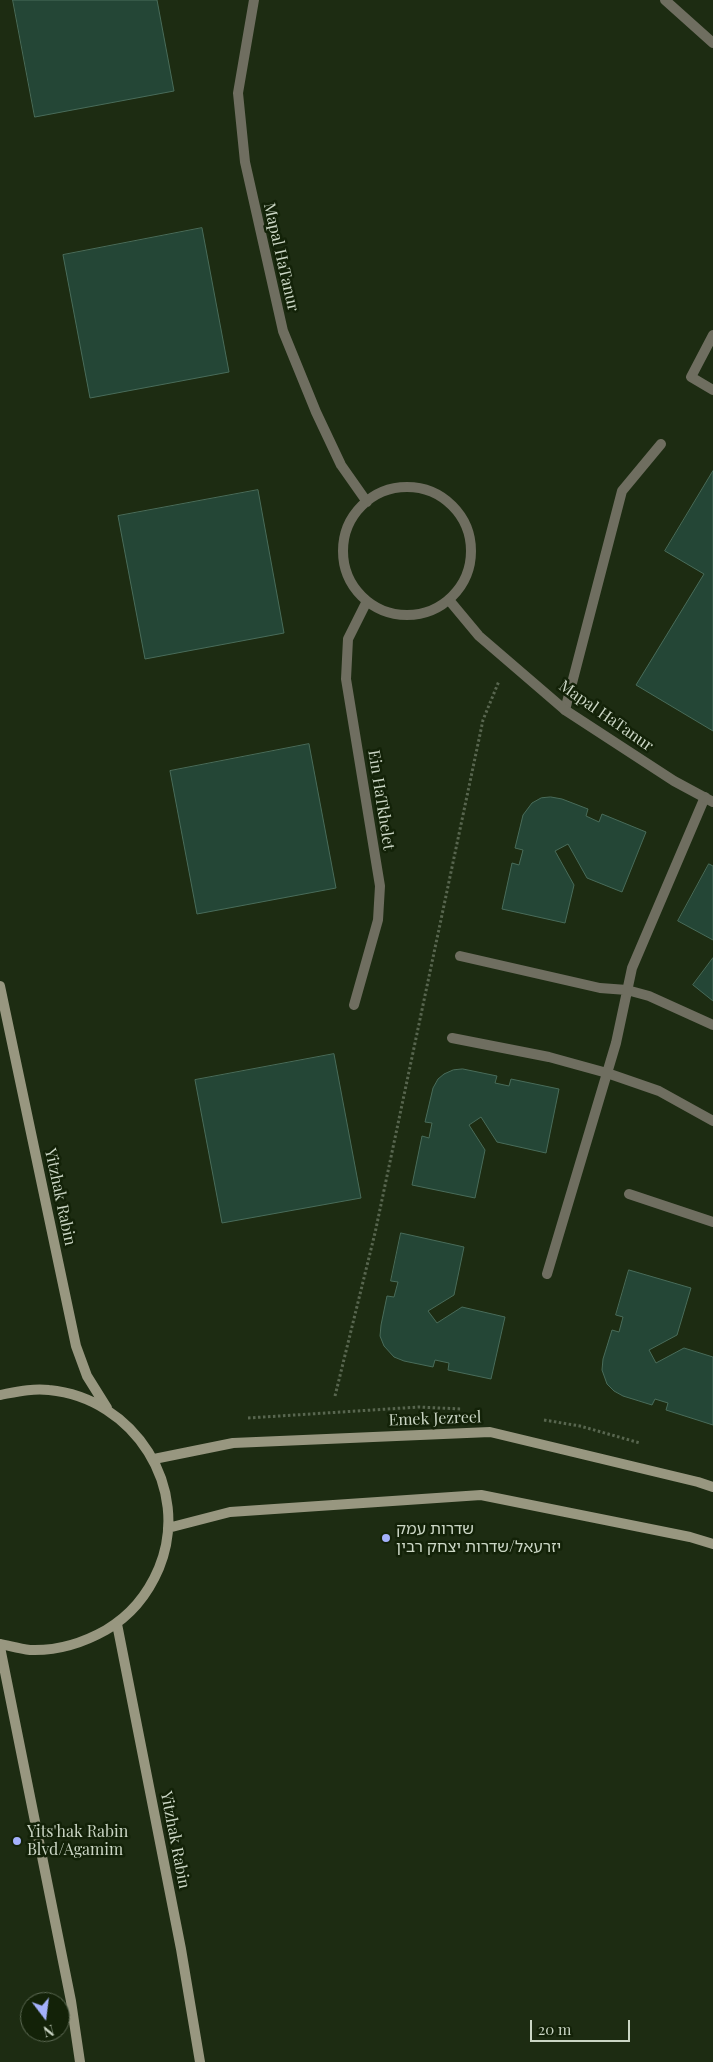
<!DOCTYPE html>
<html>
<head>
<meta charset="utf-8">
<style>
  body { margin:0 }
  #map { position:relative; width:713px; height:2062px; overflow:hidden; background:#1d2c12; font-family:"Playfair Display",serif }
  canvas { display:block }
  .north { position:absolute; left:20px; top:1992px; width:50px; height:50px; box-sizing:border-box; background:#132208; border:1px solid #5d6a54; border-radius:50%; rotate:165deg; font-size:14px; font-weight:700; line-height:20px; text-align:center; color:#cbd6c5 }
  .north::after { content:''; display:block; margin:auto; width:18px; height:22px; background:#a4b1fc; clip-path:polygon(50% 0,100% 100%,50% 72%,0 100%) }
  .scale { position:absolute; left:530px; top:2020px; width:100px; height:22px; box-sizing:border-box; border:2px solid #cbd6c5; border-top:0; padding-left:6px; font-size:15px; line-height:18px; white-space:nowrap; color:#cbd6c5; -webkit-text-stroke:4px #132208; paint-order:stroke }
</style>
</head>
<body>
<div id="map">
<canvas width="713" height="2062"></canvas>
<div class="north">N</div>
<div class="scale">20 m</div>
</div>
<script>
const c = document.querySelector('canvas').getContext('2d');
c.lineJoin = 'round';
function fillPath(path, color) {
  c.fillStyle = color;
  c.fill(path, 'evenodd');
}
function stroke(path, color, width, dash) {
  c.strokeStyle = color;
  c.lineWidth = width;
  c.lineCap = dash ? 'butt' : 'round';
  c.setLineDash(dash || []);
  c.stroke(path);
}
function label(font, color, halo, rows, align = 'center') {
  c.font = font + ' "Playfair Display","Noto Sans Hebrew",serif';
  c.lineWidth = 5;
  c.setLineDash([]);
  c.textBaseline = 'middle';
  c.strokeStyle = halo;
  c.fillStyle = color;
  for (const [text, x, y, turn = 0] of rows) {
    c.save();
    c.translate(x, y);
    c.rotate((+turn || 0) * Math.PI / 180);
    c.textAlign = isNaN(turn) ? turn : align;
    if (halo) c.strokeText(text, 0, 0);
    c.fillText(text, 0, 0);
    c.restore();
  }
}
const building = new Path2D(`
  M13,0H157L174,91L35,117Z
  M202,228L229,372L90,398L63,255Z
  M713,471V731L636,685L704,574L665,551Z
  M258,490L284,633L145,659L118,516Z
  M309,744L336,888L197,914L170,771Z
  M551,797L562,799L588,809L586,816L599,822L602,814L646,832L622,892L587,878L568,844L555,851L574,885L565,923L502,909L512,863L519,865L523,850L515,848L523,815L532,803L541,798Z
  M709,864L713,866V940L678,921Z
  M713,958V1001L693,985Z
  M334,1054L361,1198L222,1223L195,1080Z
  M463,1069L497,1076L495,1083L509,1086L511,1079L559,1089L546,1153L497,1142L481,1117L469,1125L485,1150L475,1198L412,1185L422,1136L429,1138L432,1123L425,1122L433,1088L438,1079L444,1074L453,1070Z
  M401,1233L464,1247L454,1295L428,1311L437,1323L462,1307L505,1317L491,1379L448,1370L449,1363L435,1360L433,1367L404,1361L394,1357L384,1346L380,1336L381,1325L387,1296L394,1297L398,1282L391,1281Z
  M629,1270L691,1288L677,1335L649,1350L656,1363L684,1348L713,1357V1425L666,1410L668,1403L655,1399L652,1405L623,1396L614,1391L607,1384L602,1370L603,1359L612,1330L619,1332L623,1317L616,1315Z`);
fillPath(building, '#244636');
stroke(building, '#496c5a', 1);
stroke(new Path2D(`
  M335,1396L375,1233L483,720L499,681
  M248,1418L419,1407L461,1409
  M544,1420L580,1426L640,1443`), '#58664f', 3, [2.5, 2.5]);
stroke(new Path2D(`
  M713,335L691,377L713,390
  M565,710L622,491L661,444
  M460,956L600,988L627,990L649,996L713,1025
  M452,1038L549,1057L607,1073L659,1091L713,1121
  M629,1194L713,1222
  M547,1274L616,1043L632,968L705,797`), '#6f6e60', 10);
stroke(new Path2D(`
  M254,0L238,93L245,162L283,331L316,412L341,465L367,502
  M665,0L713,43
  M343 551a64 64 0 1 1 128 0a64 64 0 1 1-128 0Z
  M449,600L479,636L565,710L674,781L713,802
  M354,1005L378,920L380,886L346,679L348,639L367,601`), '#6f6e60', 10);
stroke(new Path2D(`
  M0,986L76,1346L87,1376L107,1408
  M0,1395C16,1392 32,1388 49,1390C134,1398 192,1488 159,1568C148,1594 130,1616 106,1630C83,1643 57,1651 30,1650C20,1649 10,1646 0,1644
  M154,1459L233,1443L490,1432L698,1482L713,1487
  M168,1528L230,1512L481,1495L690,1537L713,1544
  M117,1624L181,1949L200,2062
  M0,1647L71,2001L80,2062`), '#989780', 10);
for (const [x, y, r, color] of [
  [386,1538,5,"#a4b1fc"],
  [17,1841,5,"#a4b1fc"]
]) {
  const dot = new Path2D();
  dot.arc(x, y, r, 0, 2 * Math.PI);
  c.fillStyle = color;
  c.fill(dot);
  stroke(dot, '#132208', 2);
}
label('16px', '#cbd6c5', '#132208', [
  ["Mapal HaTanur",281,257,77],
  ["Mapal HaTanur",606,716,35],
  ["Ein HaTkhelet",381,800,81],
  ["Yitzhak Rabin",60,1197,78],
  ["Emek Jezreel",435,1419,-2],
  ["Yitzhak Rabin",175,1840,79]
]);
label('16px', '#cbd6c5', '#132208', [
  ["שדרות עמק",396,1529],
  ["יזרעאל/שדרות יצחק רבין",396,1547],
  ["Yits'hak Rabin",27,1832],
  ["Blvd/Agamim",27,1850]
], 'left');
</script>
</body>
</html>
